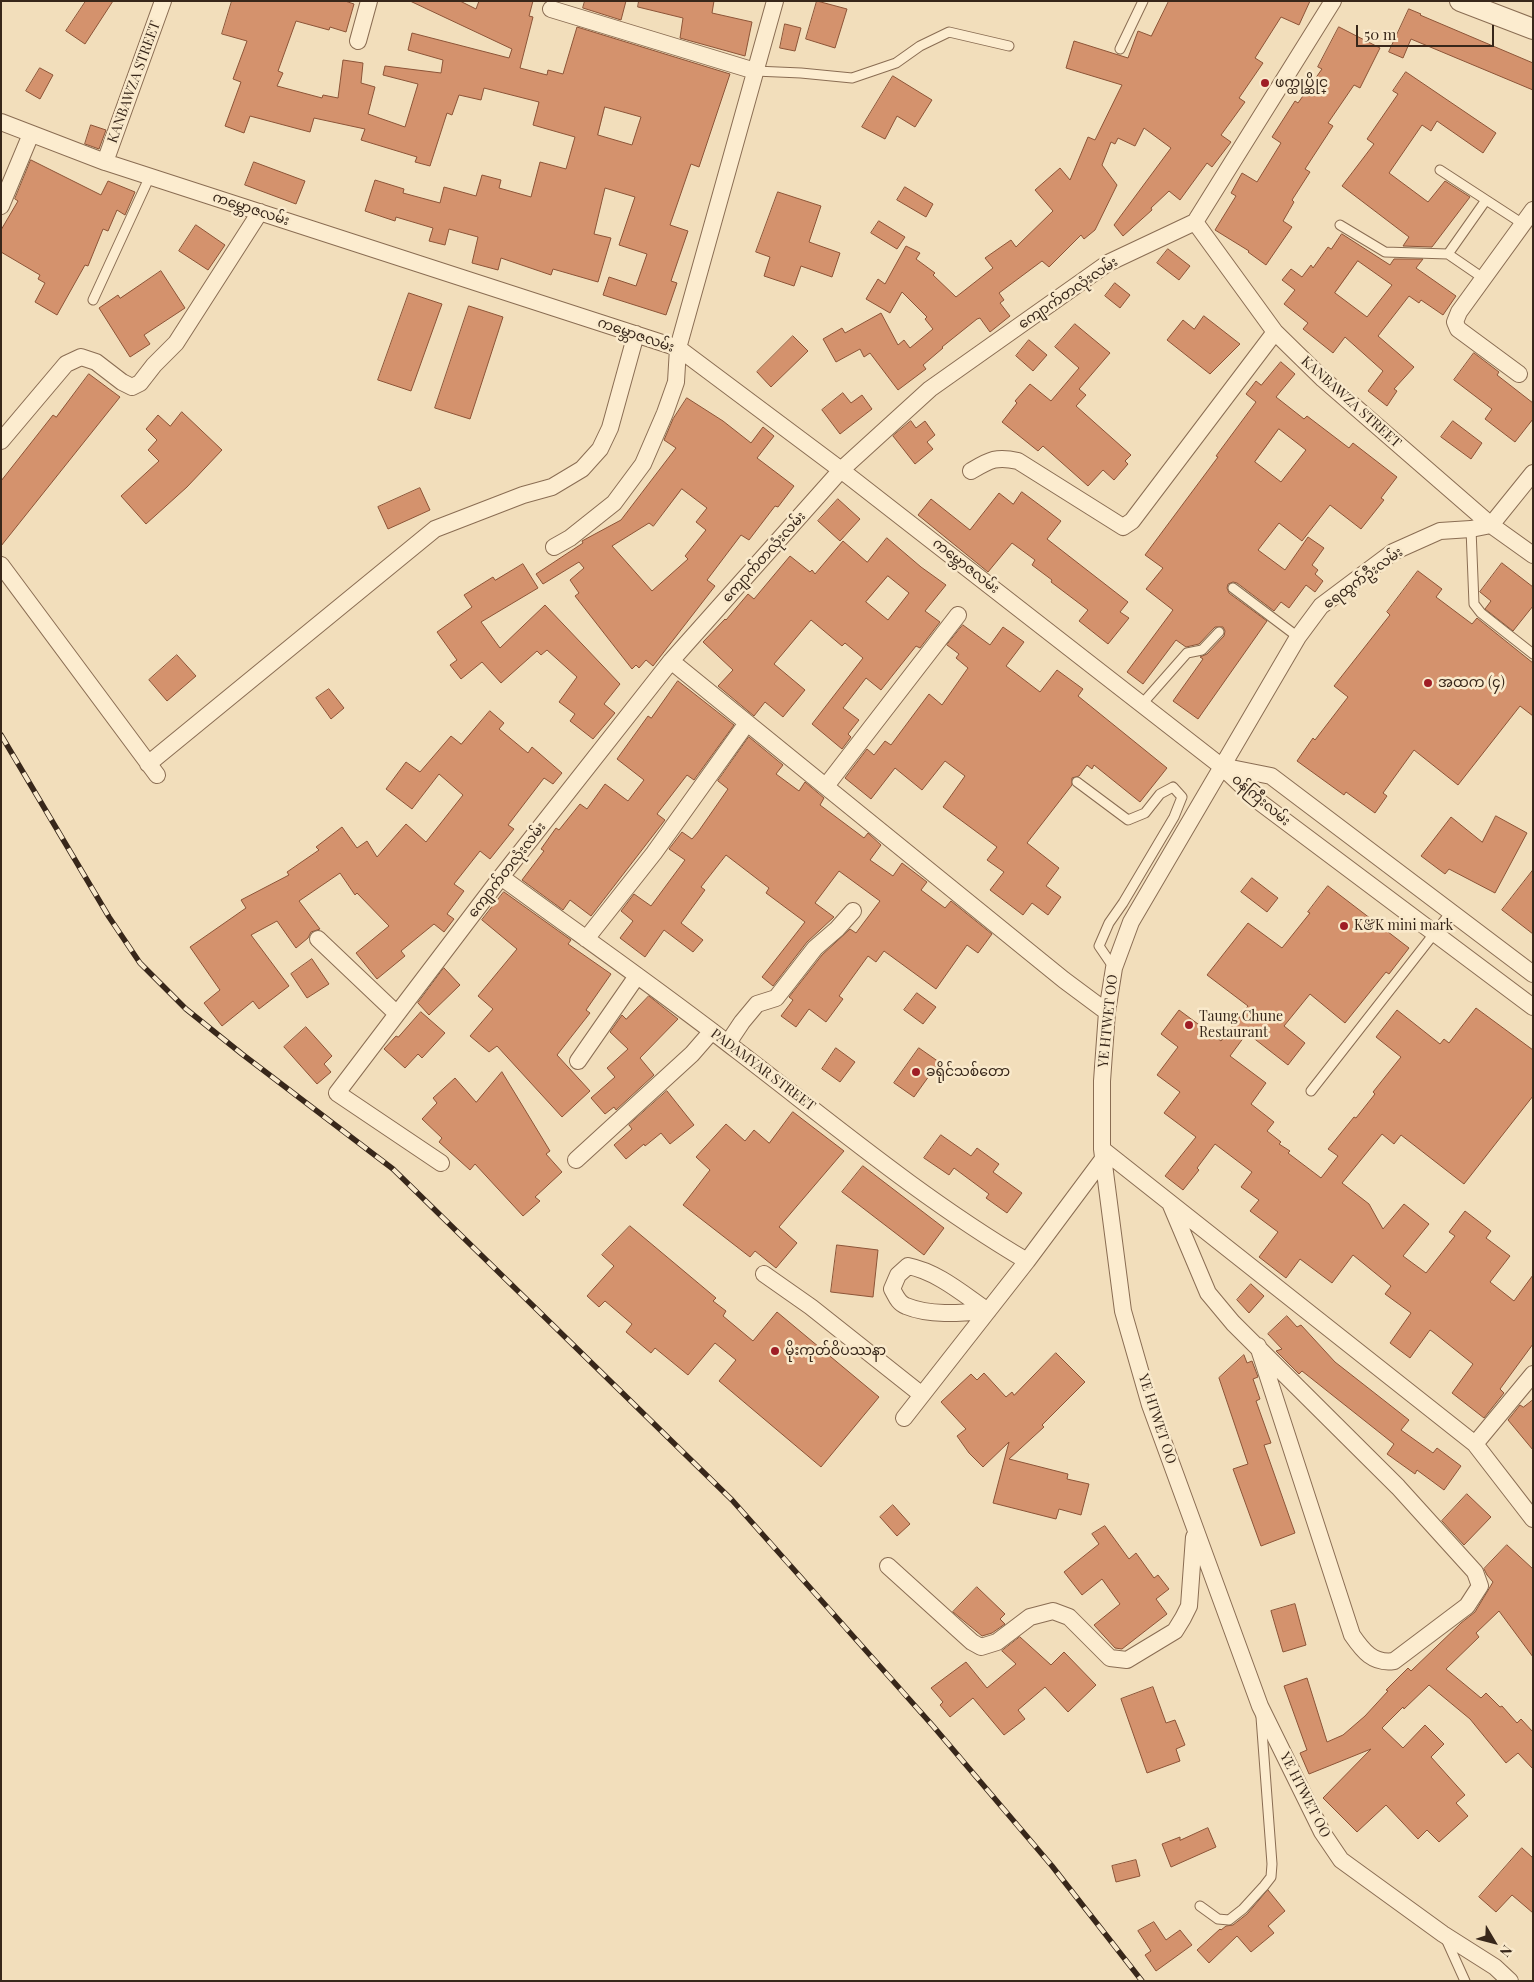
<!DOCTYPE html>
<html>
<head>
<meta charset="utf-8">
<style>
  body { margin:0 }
  #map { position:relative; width:1534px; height:1982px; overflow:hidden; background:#f2debb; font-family:"Playfair Display",serif }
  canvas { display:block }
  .frame { position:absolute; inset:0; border:2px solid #38271a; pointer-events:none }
  .north { position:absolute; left:1469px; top:1917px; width:50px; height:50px; -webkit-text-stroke:4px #f9e9cb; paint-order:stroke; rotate:127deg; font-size:14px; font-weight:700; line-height:20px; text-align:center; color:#38271a }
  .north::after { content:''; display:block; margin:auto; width:18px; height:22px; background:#38271a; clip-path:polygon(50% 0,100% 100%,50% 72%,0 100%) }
  .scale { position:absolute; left:1356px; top:25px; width:138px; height:22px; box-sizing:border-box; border:2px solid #38271a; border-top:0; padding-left:6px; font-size:15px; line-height:18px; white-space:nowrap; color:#38271a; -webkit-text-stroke:4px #f9e9cb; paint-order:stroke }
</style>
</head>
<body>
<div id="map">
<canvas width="1534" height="1982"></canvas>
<div class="frame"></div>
<div class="north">N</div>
<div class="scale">50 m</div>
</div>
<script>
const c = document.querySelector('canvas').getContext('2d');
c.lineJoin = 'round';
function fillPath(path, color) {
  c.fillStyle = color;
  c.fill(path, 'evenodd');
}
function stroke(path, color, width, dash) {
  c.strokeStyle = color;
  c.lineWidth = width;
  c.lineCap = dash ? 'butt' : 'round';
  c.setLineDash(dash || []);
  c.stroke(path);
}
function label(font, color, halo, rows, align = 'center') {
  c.font = font + ' "Playfair Display","Noto Sans Myanmar",serif';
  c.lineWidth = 5;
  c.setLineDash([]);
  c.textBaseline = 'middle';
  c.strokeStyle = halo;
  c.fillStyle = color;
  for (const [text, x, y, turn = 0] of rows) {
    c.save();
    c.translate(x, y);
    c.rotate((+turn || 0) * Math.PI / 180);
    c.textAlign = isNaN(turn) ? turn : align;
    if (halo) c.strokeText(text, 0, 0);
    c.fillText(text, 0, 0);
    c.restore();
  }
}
const building = new Path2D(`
  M86,1H113L85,44L66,31Z
  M232,1H345L354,4L346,32L330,27L329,30L296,21L278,71L283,73L277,86L322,98L323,95L338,98L343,60L363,63L361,83L375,87L368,114L405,127L418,84L383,75L385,66L441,73L443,60L408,50L412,33L509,58L512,49L410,1H460L476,9L479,1H533L529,16L533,17L520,68L547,75L548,70L563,74L577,27L730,74L699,167L691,164L670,225L688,231L671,281L677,283L666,315L603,295L609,277L636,286L647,254L619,245L635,197L605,188L594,234L611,238L598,282L553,269L551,275L501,258L498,270L472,263L478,237L449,229L445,245L429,241L433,228L396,217L395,221L365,211L375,180L404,189L403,193L440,203L444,187L476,196L482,175L501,180L499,188L531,197L540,162L566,169L575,137L533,125L539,102L484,88L481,100L459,95L452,115L447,113L430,166L415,162L417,157L361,140L365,129L314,118L310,132L250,116L244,133L225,126L241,82L233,79L247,41L222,34ZM605,107L641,117L632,145L598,135Z
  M585,1H626L621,20L583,8Z
  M639,1H714L712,13L752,22L745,56L680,38L683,18L638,7Z
  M817,1L847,9L835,48L806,39Z
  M1169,1H1310L1299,25L1281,17L1255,58L1263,63L1239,98L1245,102L1221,135L1231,142L1212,167L1207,163L1180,200L1169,191L1151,208L1152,210L1123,236L1114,225L1171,148L1144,128L1135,146L1118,138L1115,144L1111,142L1102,165L1117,185L1095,230L1084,239L1081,235L1049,267L1042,261L999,293L1004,300L1000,303L1010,316L990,332L980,318L977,319L942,347L943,348L923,365L926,369L898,390L870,353L864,357L860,349L836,362L823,339L842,328L845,333L881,313L898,345L904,340L910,348L933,329L925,319L927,317L902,292L890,313L866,299L878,279L885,284L906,246L920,253L916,259L935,273L933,275L956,297L993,268L985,258L1011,240L1016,247L1053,211L1035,190L1060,168L1070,180L1088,137L1095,140L1122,85L1066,68L1074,41L1128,58L1138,31L1151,36Z
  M1409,9L1421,14L1420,15L1533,63V90L1411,39L1403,58L1389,52Z
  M785,24L801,28L795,51L780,48Z
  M1339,27L1380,48L1360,88L1354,85L1328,123L1333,126L1305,169L1310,172L1292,200L1294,202L1283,221L1292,227L1266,265L1248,252L1249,251L1215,230L1236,196L1231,193L1242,173L1257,182L1281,143L1272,137L1295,101L1298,103L1322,69L1318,67Z
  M40,68L53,75L40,99L26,91Z
  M1406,72L1496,133L1483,153L1437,121L1431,131L1422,125L1389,173L1428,202L1445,181L1470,197L1432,247L1403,246L1409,237L1342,186L1374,144L1367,139L1398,94L1393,91Z
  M893,76L932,100L915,127L897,116L885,139L862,127Z
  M91,125L106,130L99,149L85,144Z
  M31,160L101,195L108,181L135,192L125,215L117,210L108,231L103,229L88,266L85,265L57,315L35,302L45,283L38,279L40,275L1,252V230L18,201L15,199Z
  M254,162L305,181L296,204L245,185Z
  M905,187L933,204L926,217L897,200Z
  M778,192L821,206L809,242L840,253L832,277L801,266L794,286L764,276L770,257L756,252Z
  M879,221L905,237L897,249L871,233Z
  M196,225L225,245L208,270L179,251Z
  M1342,234L1390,265L1394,259H1423L1416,268L1456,296L1443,315L1421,300L1419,303L1409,296L1378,336L1414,367L1394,389L1397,391L1387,406L1368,391L1383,371L1345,337L1333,353L1303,329L1308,323L1284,304L1295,290L1282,280L1291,269L1302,277L1311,265L1313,268L1328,247L1331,249ZM1358,261L1392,285L1367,317L1335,293Z
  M1168,249L1190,266L1179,280L1157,263Z
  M161,271L185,308L144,335L150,344L130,357L99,308L118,295L120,298Z
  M1115,283L1130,295L1120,308L1105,296Z
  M409,293L442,304L411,391L378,380Z
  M469,306L503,317L470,419L435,408Z
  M1204,316L1240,344L1210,374L1167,340L1183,320L1194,329Z
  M1075,324L1110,353L1079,389L1086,395L1076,406L1131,455L1125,461L1128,464L1114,480L1103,470L1088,486L1043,446L1038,451L1002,422L1017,403L1015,401L1030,384L1051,401L1079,368L1055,347Z
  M793,336L808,351L771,387L757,372Z
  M1029,340L1047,355L1033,371L1016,356Z
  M1474,353L1499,372L1497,375L1533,403V419L1515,442L1485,419L1492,409L1454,380Z
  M1281,362L1295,374L1276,397L1304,419L1307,416L1349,448L1353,443L1397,477L1381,498L1384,500L1361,529L1330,505L1302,541L1279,523L1258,550L1285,570L1308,537L1324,548L1312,565L1318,570L1315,574L1323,581L1315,592L1306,585L1289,608L1281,602L1274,611L1237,583L1233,582L1228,584L1227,588L1229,593L1267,621L1198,719L1173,701L1203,659L1200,657L1207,654L1224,636L1225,631L1223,627H1215L1199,644L1186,647L1176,640L1143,684L1127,672L1173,610L1146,589L1163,568L1145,555L1218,457L1216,456L1256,402L1246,394L1256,381L1261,385ZM1279,429L1306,450L1281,482L1255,462Z
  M89,374L120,397L1,546V481L53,415L56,417Z
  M843,393L851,403L862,395L872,409L840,434L822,410Z
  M687,398L723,421L751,443L763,427L774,436L757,458L794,486L778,507L775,506L749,540L741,535L707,580L715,586L653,666L646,660L639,668L636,665L632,669L575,596L579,593L570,580L584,568L579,562L543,584L536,574L583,543L582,541L621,520L676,448L664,440L673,419ZM682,489L707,508L696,522L706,530L685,556L688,559L652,591L612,546L649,523L653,526Z
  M182,412L222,450L187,487L146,524L121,496L159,461L148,450L157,440L146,429L158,415L170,426Z
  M911,421L916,428L925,421L935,435L927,442L933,449L915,464L893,436Z
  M1453,421L1482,443L1471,459L1441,437Z
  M420,488L430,510L388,529L378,507Z
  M1022,492L1061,521L1047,539L1128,602L1120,612L1129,618L1108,644L1079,621L1088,610L1051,582L1052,580L1032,565L1035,560L1012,543L988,572L918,515L931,499L970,530L999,493L1013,504Z
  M838,499L860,519L840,541L818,521Z
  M887,538L921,567L946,585L925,611L940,622L920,648L916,646L881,690L866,678L843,708L859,720L848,734L851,737L842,749L812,724L863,658L845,643L842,646L811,620L774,664L805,690L783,717L765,702L754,716L718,686L733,670L703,642L725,619L726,620L748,594L754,599L790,556L810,572L812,570L815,574L843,541L867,562ZM888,576L909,593L888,620L866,602Z
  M1502,563L1533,587V606L1513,631L1485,609L1491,601L1480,592Z
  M523,564L538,588L481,622L500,648L545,605L620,684L604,704L615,713L593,739L570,721L575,714L559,702L577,677L547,650L541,655L537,651L501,683L482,662L461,679L450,665L457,660L437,632L472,607L464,595L493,577L495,580Z
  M1418,571L1442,589L1436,597L1472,624L1477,618L1533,663V716L1520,706L1458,785L1414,750L1383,793L1387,796L1375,813L1346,792L1344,795L1297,761L1313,738L1315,740L1348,697L1334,686L1390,615L1387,612Z
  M963,625L990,645L1003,627L1024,642L1006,666L1040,692L1057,670L1083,689L1078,696L1167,768L1140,802L1094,765L1092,769L1087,765L1079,776L1072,778V785L1027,843L1059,868L1046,886L1061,897L1048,915L1032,903L1023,915L990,890L1004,872L987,860L997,847L943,807L965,776L945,761L922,790L895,768L871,799L845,778L867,749L874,755L885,741L891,745L929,694L942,705L968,668L956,658L959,654L947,645Z
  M177,655L196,676L167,701L149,680Z
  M678,681L734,725L694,780L687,775L657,814L665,820L591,916L570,900L563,910L522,880L544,851L541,849L556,828L559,830L580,804L587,809L605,784L628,801L644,780L617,759L648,716L651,718Z
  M329,689L344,708L331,719L316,698Z
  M490,711L504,723L499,729L528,753L532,747L562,773L553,784L544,778L508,825L514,829L490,859L480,851L454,884L464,891L447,914L454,919L444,932L434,924L401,951L405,956L377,979L356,953L389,926L357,893L355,895L340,873L299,901L320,929L311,932L308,938L296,948L277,921L251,935L289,986L259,1009L253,1001L222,1026L204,1003L220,990L190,947L246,908L241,900L289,875L287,872L319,850L316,847L342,827L357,848L367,841L377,857L406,824L426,842L463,795L439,774L412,809L386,789L406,762L420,772L451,736L461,744Z
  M749,737L783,765L776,774L799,791L805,782L824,798L820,805L864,838L868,833L881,845L870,860L893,876L902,863L927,882L921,890L945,908L951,901L992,934L978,953L967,945L936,989L884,951L876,962L868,956L839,996L843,999L826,1022L809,1009L796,1027L781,1016L793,1000L789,997L822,955L850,929L856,933L880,901L839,871L815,903L834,917L807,942L773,986L762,977L805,922L766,893L769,888L726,855L701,887L705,890L681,923L703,940L693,952L664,930L645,957L620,938L633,921L621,911L634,894L651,906L685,860L669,849L682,832L692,839L698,832L728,789L718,781Z
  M1496,816L1527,833L1495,893L1449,869L1445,874L1421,856L1451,817L1482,842Z
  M1533,870V934L1502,910Z
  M1252,878L1278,898L1267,912L1241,892Z
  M1328,886L1409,948L1389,974L1386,972L1345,1023L1310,994L1284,1026L1305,1043L1288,1065L1247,1033L1230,1056L1266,1083L1251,1104L1274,1122L1267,1131L1281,1142L1279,1144L1290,1151L1288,1153L1321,1178L1338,1156L1328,1149L1354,1117L1356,1118L1375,1094L1373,1092L1401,1057L1376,1037L1397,1010L1440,1044L1444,1039L1449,1043L1476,1008L1533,1050V1096L1464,1184L1401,1135L1394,1144L1382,1134L1342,1183L1369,1204L1383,1229L1404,1204L1429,1224L1403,1256L1426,1273L1455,1236L1449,1232L1465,1211L1491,1231L1486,1238L1510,1256L1490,1282L1514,1301L1533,1275V1344L1500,1389L1504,1393L1484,1418L1452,1393L1473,1364L1433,1332L1430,1330L1410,1358L1390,1343L1411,1313L1385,1294L1391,1286L1353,1255L1332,1283L1300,1259L1286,1278L1259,1257L1278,1232L1250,1211L1259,1200L1241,1187L1252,1172L1215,1144L1197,1168L1199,1170L1183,1190L1165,1176L1196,1137L1164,1113L1180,1092L1157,1075L1178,1047L1161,1034L1179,1010L1221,1041L1248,1006L1207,975L1248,923L1282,948L1310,913L1308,912Z
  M504,892L571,940L568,944L611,974L586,1010L590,1013L557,1055L590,1091L562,1117L497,1046L489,1052L470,1036L493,1009L478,996L517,949L482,920Z
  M312,959L329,984L307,998L291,974Z
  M444,968L460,985L429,1015L418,1003Z
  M917,993L936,1007L923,1024L904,1010Z
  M649,996L678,1019L640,1058L654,1075L616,1110L614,1107L605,1114L591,1098L615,1077L607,1068L628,1049L610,1032L622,1015L626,1019Z
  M421,1012L445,1033L422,1058L418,1054L405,1068L384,1049L396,1036L398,1037Z
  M306,1027L332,1056L324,1064L331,1072L317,1084L284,1047Z
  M836,1048L855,1062L840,1082L822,1069Z
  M919,1048L939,1062L914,1097L894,1083Z
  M502,1072L550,1151L546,1154L562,1172L535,1197L540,1201L523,1216L475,1164L470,1170L439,1142L442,1138L422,1119L437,1103L433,1098L455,1078L476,1102Z
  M667,1091L694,1125L670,1144L661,1133L645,1146L644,1144L626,1159L614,1145L632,1129L629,1125Z
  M793,1112L844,1151L779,1227L797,1243L776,1268L755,1251L750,1257L683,1205L710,1170L696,1157L726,1124L745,1141L754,1130L769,1143Z
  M941,1135L971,1156L977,1148L999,1164L993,1172L1022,1193L1007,1213L986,1198L989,1194L954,1168L949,1175L924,1158Z
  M863,1166L944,1228L924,1255L842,1192Z
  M630,1226L716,1298L713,1301L726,1311L723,1316L753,1341L777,1312L879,1397L821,1467L719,1381L736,1360L715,1343L688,1375L655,1348L651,1353L626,1332L632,1324L605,1301L599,1307L587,1296L614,1266L602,1255Z
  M837,1245L878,1250L873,1297L831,1292Z
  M1251,1284L1264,1296L1249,1313L1237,1300Z
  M1287,1316L1297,1327L1301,1325L1335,1362L1409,1420L1401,1430L1433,1453L1437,1448L1461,1466L1444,1490L1417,1470L1415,1474L1387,1454L1394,1444L1302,1371L1299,1374L1276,1351L1282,1349L1268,1334Z
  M1056,1353L1085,1382L1042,1425L1044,1427L1009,1459L1068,1474L1067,1479L1089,1484L1081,1515L1059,1509L1056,1519L993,1503L1009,1442L983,1467L969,1453L957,1436L966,1429L941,1402L971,1374L977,1380L984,1373L1006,1397L1012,1392L1014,1395Z
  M1244,1355L1247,1363L1252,1361L1258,1377L1253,1379L1260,1399L1256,1401L1271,1443L1264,1445L1295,1533L1261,1546L1233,1469L1248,1464L1219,1378Z
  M1533,1400V1450L1508,1420L1520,1405L1523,1407Z
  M1467,1494L1491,1517L1464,1545L1442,1521Z
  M893,1505L910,1524L897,1536L880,1517Z
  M1105,1526L1129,1559L1136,1553L1154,1578L1158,1575L1169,1589L1156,1599L1167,1614L1122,1649L1115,1648L1094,1625L1120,1604L1102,1579L1082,1595L1064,1572L1099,1544L1092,1534Z
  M1507,1545L1533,1569V1657L1499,1611L1476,1633L1479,1637L1446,1669L1481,1698L1486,1693L1500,1707L1502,1706L1517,1723L1521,1719L1533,1732V1769L1518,1753L1506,1763L1470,1719L1429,1685L1404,1709L1403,1707L1382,1728L1403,1748L1425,1725L1444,1744L1431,1757L1465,1795L1456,1803L1468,1816L1439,1842L1427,1830L1418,1839L1386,1805L1357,1832L1323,1798L1371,1749L1309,1774L1300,1753L1307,1750L1284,1686L1307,1678L1327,1742L1343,1735L1365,1716L1388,1691L1386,1690L1408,1668L1411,1671L1461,1623L1475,1612L1493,1582L1487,1575L1484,1569Z
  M977,1587L1005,1614L1000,1619L1005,1624L992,1633L982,1636L953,1612Z
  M1295,1604L1306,1645L1283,1652L1271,1611Z
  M1020,1637L1051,1665L1064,1652L1096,1685L1068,1712L1045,1687L1018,1710L1025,1719L1004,1735L973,1698L950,1717L940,1705L943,1702L931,1688L966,1662L987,1688L1016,1664L1002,1651Z
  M1153,1687L1166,1723L1175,1720L1185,1745L1176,1749L1180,1761L1147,1773L1121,1699Z
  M1208,1828L1216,1847L1171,1867L1162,1844L1180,1837V1840Z
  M1522,1848L1533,1858V1913L1512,1895L1496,1912L1479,1897Z
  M1136,1860L1140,1876L1116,1882L1112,1866Z
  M1268,1890L1285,1911L1268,1926L1274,1933L1251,1952L1237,1936L1209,1963L1197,1950L1220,1929L1221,1930L1226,1926L1233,1925L1247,1914Z
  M1154,1922L1166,1940L1180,1930L1192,1945L1156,1971L1145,1955L1151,1951L1138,1931Z`);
fillPath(building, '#d4926d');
stroke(building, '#8c5437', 1);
const service = new Path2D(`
  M1120,49L1143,1
  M755,71L801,73L852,78L896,63L920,46L949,32L1009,46
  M1440,170L1523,224
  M1340,225L1385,252L1448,254L1483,278
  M1448,254L1486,200
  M93,300L150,176
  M1471,529L1474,604L1481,613L1533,654
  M1233,588L1298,637
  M1142,704L1187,653L1202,650L1219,632
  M1077,782L1128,820L1145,813L1160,794L1173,787L1182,797L1174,817L1123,903L1109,923L1099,946L1114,968
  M1311,1091L1451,912
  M1200,1906L1218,1919L1229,1920L1243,1909L1264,1886L1271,1877L1272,1864L1261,1717
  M1446,1939L1465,1981`);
const minor = new Path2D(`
  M551,9L755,71
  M358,41L369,1
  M1,122L105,162L678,348L841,470L1221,766L1257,800L1533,1007
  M105,162L163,1
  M1,206L31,134
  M1195,222L1275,332L1323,379L1491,525L1533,555
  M1519,374L1458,329L1455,322L1459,312L1533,210
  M1,441L66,364L81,357L96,362L122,382L132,387L140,383L154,365L176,343L260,212
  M971,471C990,460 996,456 1018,461L1123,527L1132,521L1275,332
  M554,547L570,538L614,503L643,464L665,413L676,382L678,348L775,1
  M1,565L157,775
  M671,661L1064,980L1107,1012
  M148,764L435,529L523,495L552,487L582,469L600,449L610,428L636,334
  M1221,766L1271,776L1533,974
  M826,786L958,615
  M501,877C580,935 661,991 739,1052C833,1124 925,1201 1027,1261
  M318,939L397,1014
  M586,939L654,853L747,723
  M728,1043L742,1022L757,1004L776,998L815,948L837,929L853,911
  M578,1061L637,976
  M1102,1149L1475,1444L1533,1519
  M576,1160L692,1054L712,1031
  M441,1163L337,1093L501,877L671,661L841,470L930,389L1108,263L1195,222L1333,1
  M1170,1203L1208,1293L1233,1323L1398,1487L1475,1572L1480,1586L1467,1606L1394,1661C1373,1664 1363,1651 1352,1635L1258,1346
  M908,1266C938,1272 963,1294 988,1311C962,1313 930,1316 906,1306C898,1303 896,1296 892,1289L898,1275Z
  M764,1274L811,1307L922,1395
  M904,1418L1027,1261L1103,1159
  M1475,1444L1533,1374
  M888,1566L972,1642L981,1647L997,1642L1030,1617L1053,1611L1069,1617L1110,1658L1127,1660L1175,1631L1183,1618L1189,1606L1194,1537
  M1510,1981L1495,1967L1443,1934L1341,1860L1322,1832L1260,1706L1150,1405L1123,1311L1102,1149V1081L1107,1012L1114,968L1131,922L1298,637L1321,606L1393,552L1440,531L1471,529L1491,525L1533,473`);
const tertiary = new Path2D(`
  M1460,1L1533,29`);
stroke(service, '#8a6d53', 11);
stroke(minor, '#8a6d53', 18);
stroke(tertiary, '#8a6d53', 22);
stroke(service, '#fceccf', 9);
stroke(minor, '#fceccf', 16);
stroke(tertiary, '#fceccf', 20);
const rail = new Path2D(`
  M1,735L109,917L140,963L186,1009L242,1054L393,1169L732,1500L933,1726L1052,1866L1142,1981`);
stroke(rail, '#38271a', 5.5);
stroke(rail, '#f9e9cb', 4, [11]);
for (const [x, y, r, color] of [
  [1265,83,5,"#9f1e26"],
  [1428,683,5,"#9f1e26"],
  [1344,926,5,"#9f1e26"],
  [1189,1025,5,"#9f1e26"],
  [916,1072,5,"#9f1e26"],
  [775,1351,5,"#9f1e26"]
]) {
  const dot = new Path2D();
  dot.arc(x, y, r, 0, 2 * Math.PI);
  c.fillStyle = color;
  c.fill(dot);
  stroke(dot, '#f9e9cb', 2);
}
label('14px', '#38271a', '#f9e9cb', [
  ["KANBAWZA STREET",134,82,-70],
  ["ကမ္ဘောဇလမ်း",251,209,18],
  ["ကျောက်တလုံးလမ်း",1068,293,-34],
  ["ကမ္ဘောဇလမ်း",636,335,19],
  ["KANBAWZA STREET",1351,402,42],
  ["ကျောက်တလုံးလမ်း",764,557,-48],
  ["ကမ္ဘောဇလမ်း",966,566,38],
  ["ရေထွက်ဦးလမ်း",1363,578,-36],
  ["ဝန်ကြီးလမ်း",1261,800,40],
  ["ကျောက်တလုံးလမ်း",507,870,-52],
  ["YE HTWET OO",1108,1021,-84],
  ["PADAMYAR STREET",763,1070,37],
  ["YE HTWET OO",1157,1419,72],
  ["YE HTWET OO",1305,1795,63]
]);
label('14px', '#38271a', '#f9e9cb', [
  ["ဖက္ထုပ္ဆိုင္",1275,83],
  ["အထက (၄)",1438,683],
  ["K&K mini mark",1354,926],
  ["Taung Chune",1199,1017],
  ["Restaurant",1199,1033],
  ["ခရိုင်သစ်တော",926,1072],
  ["မိုးကုတ်ဝိပဿနာ",785,1351]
], 'left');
</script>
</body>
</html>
